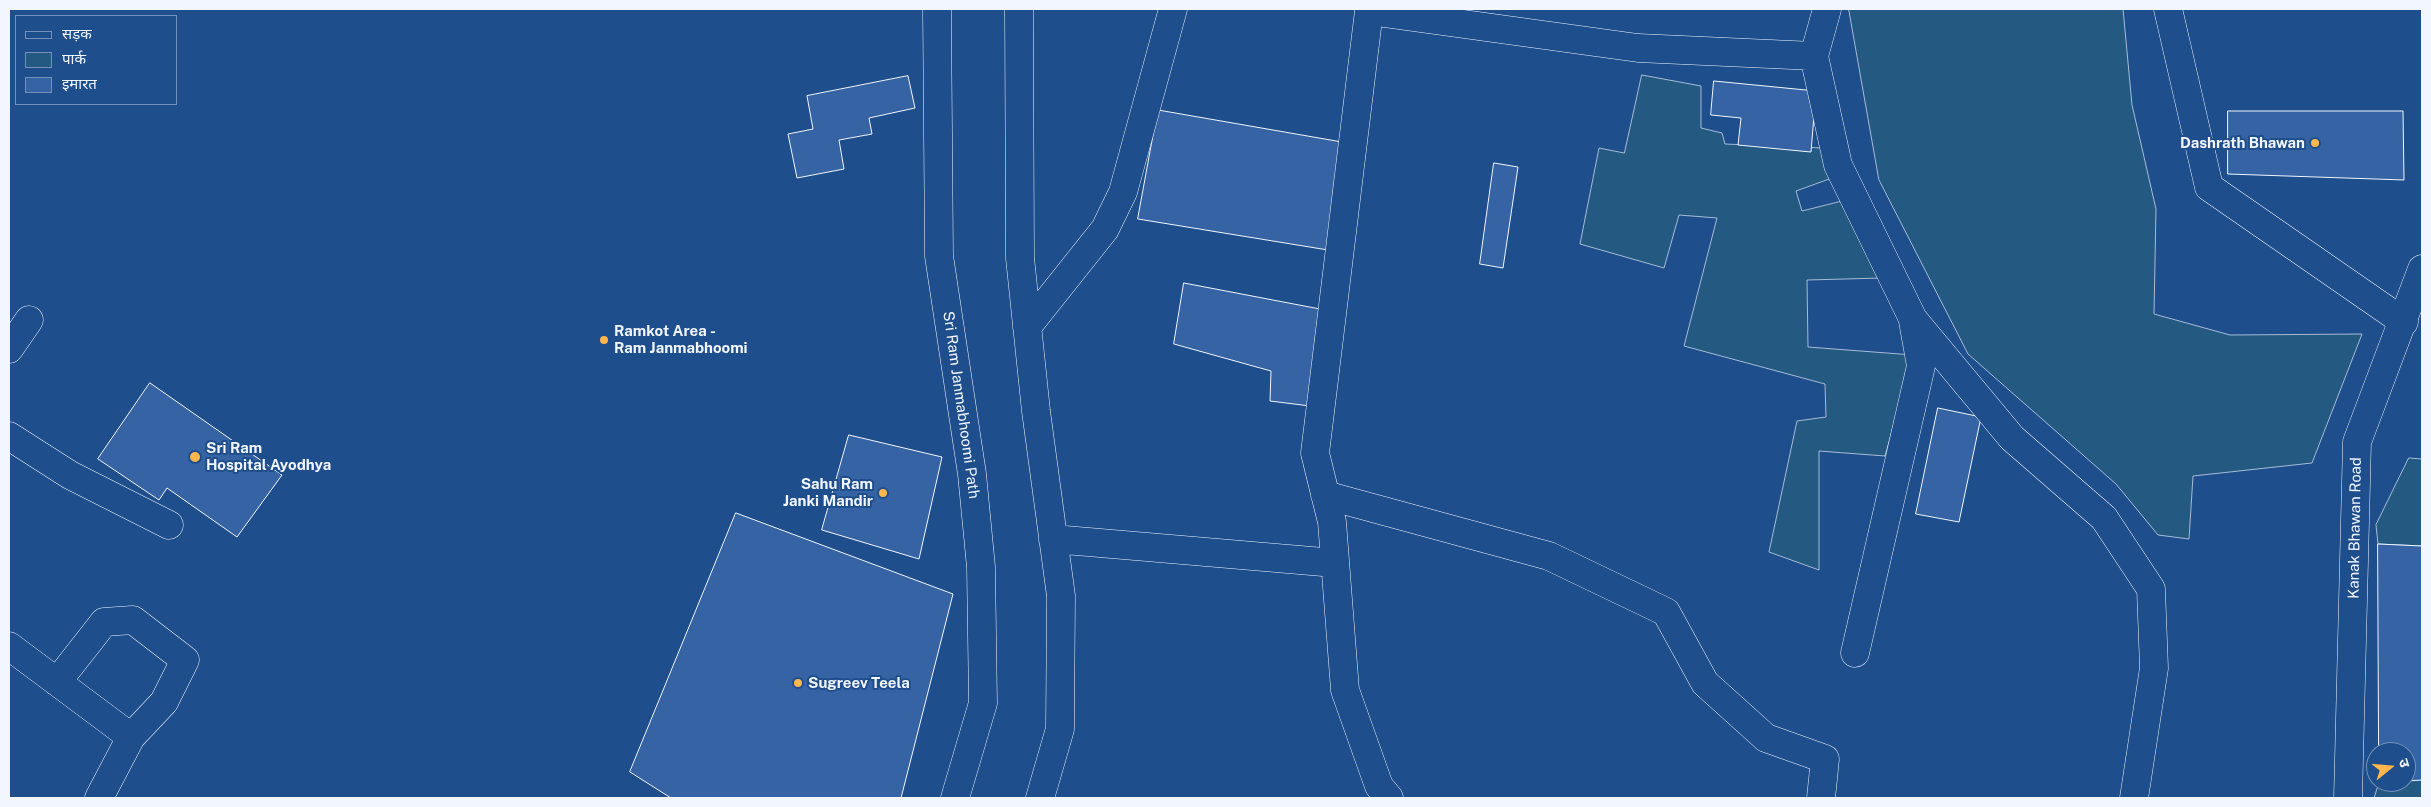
<!DOCTYPE html>
<html>
<head>
<meta charset="utf-8">
<style>
  body { margin:0 }
  #map { position:relative; width:2431px; height:807px; overflow:hidden; background:#1f4e8c; font-family:"Public Sans","Noto Sans Devanagari",sans-serif }
  canvas { display:block }
  .frame { position:absolute; inset:0; border:10px solid #f2f6ff; pointer-events:none }
  .legend { position:absolute; left:15px; top:15px; width:162px; height:90px; box-sizing:border-box; background:#1f4e8c; border:1px solid #7391ba; margin:0; padding:6px 9px; list-style:none; font-size:15px; color:#f2f6ff }
  .legend li { display:flex; align-items:center; gap:10px; height:25px }
  .legend b { width:25px; border:1px solid #7391ba }
  .north { position:absolute; left:2366px; top:742px; width:50px; height:50px; box-sizing:border-box; background:#1f4e8c; border:1px solid #7391ba; border-radius:50%; rotate:73deg; font-size:14px; font-weight:700; line-height:20px; text-align:center; color:#f2f6ff }
  .north::after { content:''; display:block; margin:auto; width:18px; height:22px; background:#ffb74d; clip-path:polygon(50% 0,100% 100%,50% 72%,0 100%) }
</style>
</head>
<body>
<div id="map">
<canvas width="2431" height="807"></canvas>
<div class="frame"></div>
<ul class="legend">
<li><b style="height:6px;background:#1f4e8c"></b>सड़क</li>
<li><b style="height:14px;background:#245a82"></b>पार्क</li>
<li><b style="height:14px;background:#3563a3"></b>इमारत</li>
</ul>
<div class="north">उ</div>
</div>
<script>
const c = document.querySelector('canvas').getContext('2d');
c.lineJoin = 'round';
function fillPath(path, color) {
  c.fillStyle = color;
  c.fill(path, 'evenodd');
}
function stroke(path, color, width, dash) {
  c.strokeStyle = color;
  c.lineWidth = width;
  c.lineCap = dash ? 'butt' : 'round';
  c.setLineDash(dash || []);
  c.stroke(path);
}
function label(font, color, halo, rows, align = 'center') {
  c.font = font + ' "Public Sans",sans-serif';
  c.lineWidth = 4;
  c.setLineDash([]);
  c.textBaseline = 'middle';
  c.strokeStyle = halo;
  c.fillStyle = color;
  for (const [text, x, y, turn = 0] of rows) {
    c.save();
    c.translate(x, y);
    c.rotate((+turn || 0) * Math.PI / 180);
    c.textAlign = isNaN(turn) ? turn : align;
    if (halo) c.strokeText(text, 0, 0);
    c.fillText(text, 0, 0);
    c.restore();
  }
}
const green = new Path2D(`
  M1849,9H2123L2132,105L2156,209L2154,314L2230,335L2362,334L2312,463L2193,476L2189,539L2158,535L2116,484L1968,354L1879,180Z
  M1642,75L1701,86V128L1722,133L1725,144L1823,148L1832,178L1796,191L1802,211L1842,201L1882,278L1807,280L1808,347L1913,355L1885,456L1819,451V570L1769,552L1797,421L1826,417L1825,384L1684,346L1717,218L1679,215L1664,268L1580,244L1599,148L1624,153Z
  M2409,458L2422,459V546L2378,544L2376,525Z
  M2422,780V798H2374L2379,782Z`);
fillPath(green, '#245a82');
stroke(green, '#a8bbd7', 1);
const building = new Path2D(`
  M908,76L915,108L869,118L872,134L839,140L844,169L797,178L788,134L813,129L807,96Z
  M1714,81L1816,91L1811,152L1738,145L1741,118L1711,115Z
  M1158,110L1342,142L1328,250L1138,219Z
  M2228,111H2403L2404,180L2228,174Z
  M1494,163L1518,167L1503,268L1480,264Z
  M1184,283L1320,309L1310,406L1270,401L1271,371L1174,344Z
  M150,383L282,475L237,537L167,488L159,500L98,459Z
  M1938,408L1981,417L1959,522L1916,514Z
  M849,435L942,457L919,559L822,530Z
  M736,513L953,594L901,798H671L630,772Z
  M2378,544L2422,546V780L2406,781V752H2379Z`);
fillPath(building, '#3563a3');
stroke(building, '#f2f6ff', 1);
const street = new Path2D(`
  M937,9L939,256L972,474L981,567L983,703L955,798
  M1019,9L1020,258L1036,411L1061,596L1060,729L1040,798
  M1827,9L1814,56L1838,165L1913,319L2012,438L2104,518L2151,589L2154,668L2134,798
  M2168,9L2209,187L2404,322
  M1027,327L1105,229L1123,192L1173,9
  M9,349L29,320
  M9,436L70,475L169,525
  M1325,495L1549,556L1666,612L1705,683L1766,738L1825,759L1821,798
  M1053,539L1335,563
  M9,646L131,737L99,798
  M1855,653L1921,366L1913,321
  M57,682L104,622L133,620L185,660L164,702L131,737
  M1389,798L1379,786L1345,690L1332,522L1315,453L1369,11L1638,48L1814,56`);
const secondary = new Path2D(`
  M2348,798L2357,442L2422,269`);
stroke(street, '#f2f6ff', 29);
stroke(secondary, '#f2f6ff', 29);
stroke(street, '#1f4e8c', 28);
stroke(secondary, '#1f4e8c', 28);
for (const [x, y, r, color] of [
  [2315,143,5,"#ffb74d"],
  [604,340,5,"#ffb74d"],
  [195,457,6,"#ffb74d"],
  [883,493,5,"#ffb74d"],
  [798,683,5,"#ffb74d"]
]) {
  const dot = new Path2D();
  dot.arc(x, y, r, 0, 2 * Math.PI);
  c.fillStyle = color;
  c.fill(dot);
  stroke(dot, '#1f4e8c', 2);
}
label('bold 15px', '#f2f6ff', '#1f4e8c', [
  ["Dashrath Bhawan",2305,143,"right"],
  ["Ramkot Area -",614,331],
  ["Ram Janmabhoomi",614,348],
  ["Sri Ram",206,448],
  ["Hospital Ayodhya",206,465],
  ["Sahu Ram",873,484,"right"],
  ["Janki Mandir",873,501,"right"],
  ["Sugreev Teela",808,683]
], 'left');
label('15px', '#f2f6ff', '#1f4e8c', [
  ["Sri Ram Janmabhoomi Path",961,405,82],
  ["Kanak Bhawan Road",2355,528,-89]
]);
</script>
</body>
</html>
